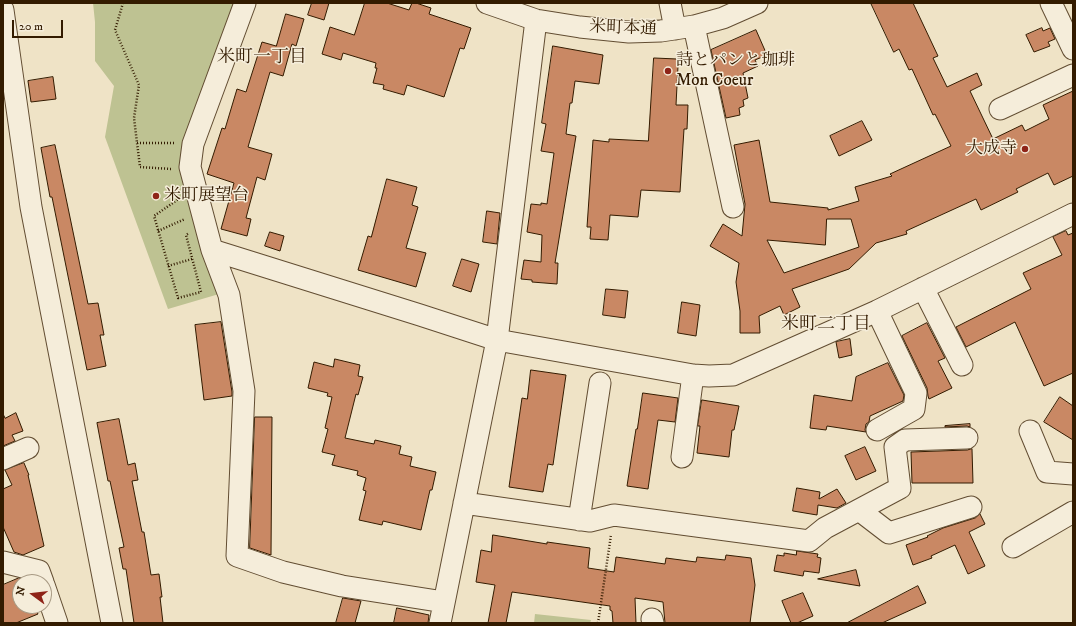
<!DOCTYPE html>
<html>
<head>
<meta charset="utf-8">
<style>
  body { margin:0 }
  #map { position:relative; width:1076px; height:626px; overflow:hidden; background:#efe3c6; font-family:"IM FELL DW Pica",serif }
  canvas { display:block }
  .frame { position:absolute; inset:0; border:4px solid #331b00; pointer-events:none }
  .north { position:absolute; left:12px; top:574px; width:40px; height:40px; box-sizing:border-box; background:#f5edda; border:1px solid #a79983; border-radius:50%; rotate:285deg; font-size:11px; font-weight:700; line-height:16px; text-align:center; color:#331b00 }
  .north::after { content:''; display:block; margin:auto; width:14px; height:18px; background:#8f2418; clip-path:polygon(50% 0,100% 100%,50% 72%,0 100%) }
  .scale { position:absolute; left:12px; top:20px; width:51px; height:18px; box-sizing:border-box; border:2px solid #331b00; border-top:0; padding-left:5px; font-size:12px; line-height:14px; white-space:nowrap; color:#331b00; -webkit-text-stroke:3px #f5edda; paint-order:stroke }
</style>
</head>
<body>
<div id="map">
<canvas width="1076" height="626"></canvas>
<div class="frame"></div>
<div class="north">N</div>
<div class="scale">20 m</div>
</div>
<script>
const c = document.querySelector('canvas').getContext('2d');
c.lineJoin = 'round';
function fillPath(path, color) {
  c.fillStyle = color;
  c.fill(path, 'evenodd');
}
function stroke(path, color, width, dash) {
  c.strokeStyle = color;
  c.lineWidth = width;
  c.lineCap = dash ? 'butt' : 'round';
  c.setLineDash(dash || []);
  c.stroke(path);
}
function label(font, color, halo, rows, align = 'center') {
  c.font = font + ' "IM FELL DW Pica","Noto Serif JP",serif';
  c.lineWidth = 3;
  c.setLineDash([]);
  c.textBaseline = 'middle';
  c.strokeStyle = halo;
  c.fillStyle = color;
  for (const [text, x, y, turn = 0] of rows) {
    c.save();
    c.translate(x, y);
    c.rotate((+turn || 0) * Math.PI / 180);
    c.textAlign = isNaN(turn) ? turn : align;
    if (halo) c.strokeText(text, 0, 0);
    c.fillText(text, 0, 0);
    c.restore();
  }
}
fillPath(new Path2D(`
  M93,3H236L184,145L219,294L168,309L105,137L114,86L95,61V22Z
  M535,614L591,620L590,623H534Z`), '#bec292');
const building = new Path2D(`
  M312,3H329L324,20L308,15Z
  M365,3H387L409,10L412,3H416L431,8L429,14L471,28L464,49L460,48L444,97L407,85L404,95L383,89L384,85L373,83L377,68H375L376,63L343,53L341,60L322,54L330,27L354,35Z
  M871,3H913L938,56L933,58L947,87L977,73L982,85L970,91L993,139L1022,125L1025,131L1049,119L1043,105L1073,91V176L1054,185L1048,173L1016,189L1018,192L981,210L976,199L906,231L907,234L876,243L849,269L792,289L800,307L784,315L780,306L759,316L760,333H740V311L736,282L739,263L710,246L723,224L742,236L745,204L734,145L759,140L770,202L828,208V210L859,201L855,187L892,176L890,174L951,146L935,114L933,115L912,69L909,70L899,49L894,52ZM827,219H851L859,247L784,273L767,240L825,245Z
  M286,14L304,19L296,46L292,44L283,76L270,72L248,147L272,154L265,180L257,177L246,218L251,219L247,236L221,229L234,183L207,174L222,128L225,129L237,89L246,92L262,42L276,46Z
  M1042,28L1043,31L1050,28L1055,39L1048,42L1050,46L1034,52L1026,35Z
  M756,30L767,55L755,60L758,66L743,73L748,98L743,100L744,106L739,108L740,115L726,118L711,50Z
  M553,46L603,55L599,84L575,81L572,103H570L566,134L576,136L555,263H558L557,284L532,282V280L521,279L524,260L541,262L542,235L527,232L531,204L541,205V203L547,204L554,153L541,151L546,124L542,123Z
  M654,58L677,59V66H678L676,105H688L687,129H684L680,192L641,190L638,217L610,215L608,240L590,239L591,227H587L593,140L609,142V139L648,141Z
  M53,77L56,99L31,102L28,81Z
  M862,121L872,140L839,156L830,136Z
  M55,145L88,304L98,303L104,335H100L106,366L87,370L52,197H50L41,148Z
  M387,179L417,187L412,205L418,207L406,248L426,253L416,287L358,270L368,236L371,237Z
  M487,211L500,213L497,244L483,242Z
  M1066,231L1068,235L1073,233V373L1044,386L1015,322L966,347L956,327L1031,289L1023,273L1062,255L1053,237Z
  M270,232L284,236L280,251L265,246Z
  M462,259L479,264L471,292L453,286Z
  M606,289L628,291L625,318L603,315Z
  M682,302L700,305L696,336L678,333Z
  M221,322L232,392V396L204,400L195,325Z
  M927,323L945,358L938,361L952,388L929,399L928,396L927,388L902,336Z
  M850,339L852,355L839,358L836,342Z
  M335,359L360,365L358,376L363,377L358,395L356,394L345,438L374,444L375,440L401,446L399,454L412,457L410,466L436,472L432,490H430L421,530L383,521L382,525L359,520L366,491L363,490L366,478L357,475L358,471L332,465L335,455L322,452L328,429L325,428L332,397L327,396L328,393L308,388L314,362L333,367Z
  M888,363L904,395L903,401L870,416L869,422L866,424L865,430L866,432L827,426L826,430L810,428L814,395L852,401L856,377Z
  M531,370L566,375L553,465L548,464L543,492L509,487L522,398L527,399Z
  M643,393L678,398L675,422L658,420L648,489L627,486L636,429H637Z
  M1060,397L1073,406V440L1044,422Z
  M702,400L739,406L734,430H732L729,457L697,453L700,426H698Z
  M16,413L23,431L12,435L15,441L3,446V414L5,418Z
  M255,417H272L271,555L250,548Z
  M119,419L128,465L135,463L138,480L132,481L142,532H144L151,575L159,574L162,597H160L163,623H134L126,569H123L119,548L124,547L110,481H108L97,423Z
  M970,424V427L967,426L945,427V426Z
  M865,447L876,471L856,480L845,456Z
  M972,449L973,483H912L911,452L967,450Z
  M24,463L29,475H28L44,546L23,555L14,552L3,527V489L12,485L5,470Z
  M797,488L820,492L819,499L837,489L846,503L837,508L818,505L817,515L793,511Z
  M980,514L985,524L969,532L985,566L968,574L955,545L931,556L932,558L913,565L906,545L928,537L927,536L943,528L975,518Z
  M493,535L547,544V542L590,548L588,568L614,572L616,557L665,564L666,558L696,562L697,557L725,560L726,555L751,558L755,585L750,623H665L663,602L635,598L636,623H613L612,611L610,610V606L512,592L506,623H488L495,585L476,582L481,550L491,552Z
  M797,551L818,554L817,557L821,558L819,573L804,571L803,576L774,571L777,555L784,556V553L796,555Z
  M856,570L860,586L818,579Z
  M19,578L22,579L24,582H20V606H34L38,614L16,623H3V585Z
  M918,586L926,603L882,623H847Z
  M803,593L813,616L797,623H791L782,601Z
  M343,598L361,601L355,623H336Z
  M397,608L429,615L428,623H394Z`);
fillPath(building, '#c98864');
stroke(building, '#331b00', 1);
const minor = new Path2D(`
  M245,3L193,144L190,167L212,250L229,295L244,391L237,556L283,572L342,586L444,602
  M487,3L536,20L580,27L629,32L661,31L694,26L723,18L757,3
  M670,3L675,29
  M1051,3L1073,49
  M3,10L31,207L112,623
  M694,26L733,207
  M1000,109L1073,75
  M212,250L420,315L497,340L693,375L709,376L733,375L877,311L1073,214
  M923,288L962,365
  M877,430L914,409L916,393L877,311
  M1030,431L1047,472L1073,474
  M682,457L693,375
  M3,459L28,448
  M464,503L590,521L614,515L809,541L825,528L900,488L895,447L905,440L967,438
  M859,510L889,533L971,507
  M579,520L600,383
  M1013,547L1073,512
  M3,562L39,571L43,582
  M44,585L57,623
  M652,619L653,623
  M440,623L497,340L536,20`);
stroke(minor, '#624d32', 23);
stroke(new Path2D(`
  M123,3L115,30L139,85L134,118L140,167L171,169
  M137,143H174
  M180,198L154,216L178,298L201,292L186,235L189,233
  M158,231L185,219
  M168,266L192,259
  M598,623L611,535`), '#331b00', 2.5, [1, 2]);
stroke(minor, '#f5edda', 21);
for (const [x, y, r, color] of [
  [668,71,4,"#8f2418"],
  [1025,149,4,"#8f2418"],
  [156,196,4,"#8f2418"]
]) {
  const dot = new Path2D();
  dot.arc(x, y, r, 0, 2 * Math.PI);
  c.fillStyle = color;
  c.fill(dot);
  stroke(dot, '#f5edda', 1.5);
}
label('17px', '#331b00', '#f5edda', [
  ["米町本通",623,29,2]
]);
label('17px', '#331b00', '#f5edda', [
  ["詩とパンと珈琲",676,61],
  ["Mon Coeur",676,81],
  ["大成寺",1017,149,"right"],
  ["米町展望台",164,196]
], 'left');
label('18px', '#331b00', '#f5edda', [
  ["米町一丁目",262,58],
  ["米町二丁目",826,325]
]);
</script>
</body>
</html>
